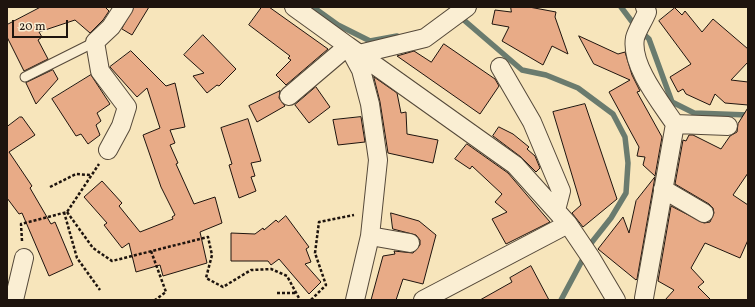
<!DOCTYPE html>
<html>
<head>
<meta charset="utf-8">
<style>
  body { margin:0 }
  #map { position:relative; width:755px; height:307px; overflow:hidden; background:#f7e5bb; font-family:Vollkorn,serif }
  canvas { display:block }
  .frame { position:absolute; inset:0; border:8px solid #1e140e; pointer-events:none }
  .scale { position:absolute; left:12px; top:20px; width:56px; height:18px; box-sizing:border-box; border:2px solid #1e140e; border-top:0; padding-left:5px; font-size:12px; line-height:14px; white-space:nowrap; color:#1e140e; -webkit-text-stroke:3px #faeed3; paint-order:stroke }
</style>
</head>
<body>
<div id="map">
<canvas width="755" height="307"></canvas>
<div class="frame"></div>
<div class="scale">20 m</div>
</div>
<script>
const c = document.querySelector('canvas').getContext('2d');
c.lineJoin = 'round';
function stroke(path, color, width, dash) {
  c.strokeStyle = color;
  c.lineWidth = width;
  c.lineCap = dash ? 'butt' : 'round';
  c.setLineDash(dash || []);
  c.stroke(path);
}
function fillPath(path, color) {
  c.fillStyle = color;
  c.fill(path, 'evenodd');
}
stroke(new Path2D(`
  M313,7L338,25L370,41L397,36
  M621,7L636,27L649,39L672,102L694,113L748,115
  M462,13L465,21L522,70L546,75L578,88L613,114L625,137L628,163L626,193L611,218L592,242L561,300`), '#6a7b6e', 5.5);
const building = new Path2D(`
  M41,7H105L109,11L103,20L90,33L75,20L39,32L42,37L38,40L48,59L24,71L7,37V25Z
  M134,7H149L132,35L122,29Z
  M262,7H269L328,49L286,85L276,75L291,60L288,58L290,56L249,25Z
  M511,7H529L556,12L555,17L568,54L552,46L543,65L502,41L509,27L492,24L495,10L511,12Z
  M675,8L682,15L685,11L702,32L713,19L748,49V62L731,80L748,82V105L725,103L715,94L710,105L686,94L683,89L678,92L670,77L691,64L659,21Z
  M203,35L236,69L219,86L217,85L207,93L193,76L204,73L184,55Z
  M579,36L618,54L625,52L632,75L640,91L637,92L662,137L655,176L643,165L645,157L637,156L639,147L609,92L630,80L594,64Z
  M444,44L495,79L499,86L480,114L397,56L414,51L431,62Z
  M131,51L166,86L175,83L185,127L170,130L175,143L170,145L178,163L176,164L194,204L215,197L222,223L200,232L207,263L163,276L160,265L136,272L129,243L122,248L104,225L107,223L84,197L102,181L122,203L119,206L140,232L173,219L172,217L175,215L161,187L143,135L160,128L147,88L137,97L110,67Z
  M53,70L58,79L36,104L26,83Z
  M91,75L110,104L97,113L101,121L96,125L100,135L88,144L81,134L76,136L52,99Z
  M374,77L397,93L401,113L406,112L407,134L438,140L433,163L388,153L380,102Z
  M316,87L330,107L309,123L295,105Z
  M280,91L279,98L285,106L257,122L249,106Z
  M585,104L617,199L583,227L572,213L581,205L553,112Z
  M748,108V173L733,195L748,205V240L740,258L705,243L691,268L704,282L698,287L711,300H665L674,290L658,281L671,206L704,223L710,222L714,213L713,208L709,204L675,184L683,140L686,141L689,135H693L721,149L730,136L737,132L738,124Z
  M20,117H22L35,135L9,152L32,186L30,188L51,224L55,222L73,265L49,276L22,213L19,214L7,198V127Z
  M361,117L365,142L338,145L333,120Z
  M248,119L261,161L251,163L255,176L251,177L256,191L239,198L229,165L232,164L221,128Z
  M499,127L513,134L529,147L527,149L535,156L540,168L536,172L521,157L493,136Z
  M467,144L508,173L550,222L506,244L492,219L507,212L495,202L502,194L472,166L470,169L455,159Z
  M655,177L637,279L636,280L598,249L623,217L629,233L636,201Z
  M391,213L419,221L436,235L423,284L403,279L396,300H371L383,256L395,254L394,251L413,253L420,245V240L416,235L393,229Z
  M286,216L309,247L306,249L311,262L305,264L321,282L309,294L279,259L271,265L268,261H231V233L255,234L263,228L264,230L276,220L278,222Z
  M531,266L549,300H480L512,282L510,278Z`);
fillPath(building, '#e8ab87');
stroke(building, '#1e140e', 1);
const lane = new Path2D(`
  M25,77L95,42`);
const street = new Path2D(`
  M294,7L348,46L361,70L370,104L378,160L370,236L355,300
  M359,54L425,38L467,7
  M500,67L532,122L561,191L556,210
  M289,96L348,46L515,165L568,224L591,258L616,300
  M675,124L728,126
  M108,150L121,126L127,107L100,71L95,42L111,27L124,7
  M663,189L704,213
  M370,236L410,243
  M644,298L675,124C661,103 630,65 635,38C637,30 644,20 647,12L645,7
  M14,300L24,258
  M423,300L568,224`);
stroke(lane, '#544839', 11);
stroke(street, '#544839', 20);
stroke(new Path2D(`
  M50,187L76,174L90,175
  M64,212L77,258L100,290
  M67,212L93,248L112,261L208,237L212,255L206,278L223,287L251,270L271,269L287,276L300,300
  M22,241L21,224L67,212L99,164
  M151,251L166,292L155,300
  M277,293H297
  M311,300L326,285L315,253L319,222L354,215`), '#1e140e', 2.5, [3, 2]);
stroke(lane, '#faeed3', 9);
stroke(street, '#faeed3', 18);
</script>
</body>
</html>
